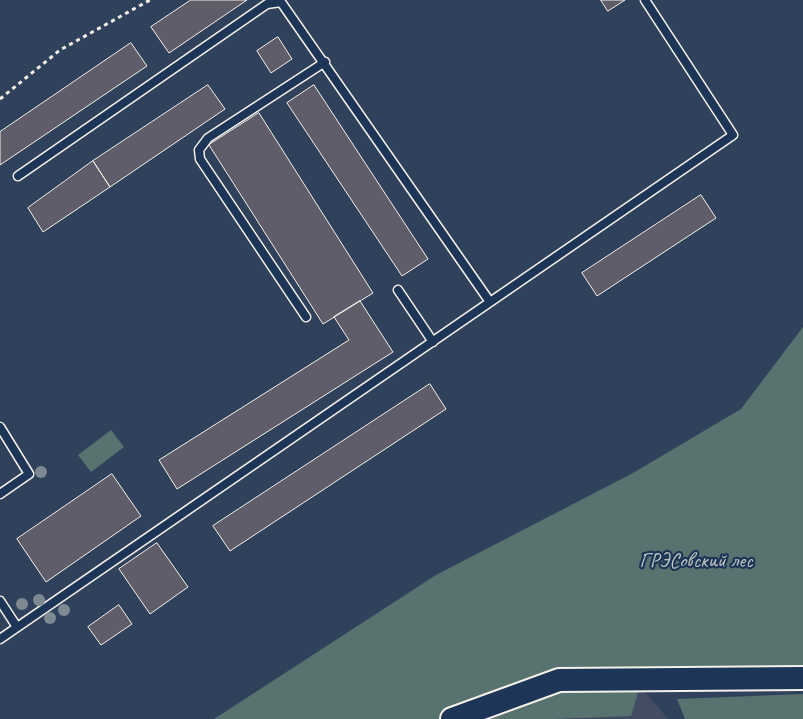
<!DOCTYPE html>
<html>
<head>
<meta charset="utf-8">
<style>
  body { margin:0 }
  canvas { display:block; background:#30415c }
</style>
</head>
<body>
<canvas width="803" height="719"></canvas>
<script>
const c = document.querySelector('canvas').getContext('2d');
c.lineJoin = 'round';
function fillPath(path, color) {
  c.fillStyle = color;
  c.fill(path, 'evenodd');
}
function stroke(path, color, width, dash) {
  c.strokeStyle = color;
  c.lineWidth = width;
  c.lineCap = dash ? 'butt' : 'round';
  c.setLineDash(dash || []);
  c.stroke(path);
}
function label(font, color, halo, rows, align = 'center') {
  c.font = font + ' Caveat,sans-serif';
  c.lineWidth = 4.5;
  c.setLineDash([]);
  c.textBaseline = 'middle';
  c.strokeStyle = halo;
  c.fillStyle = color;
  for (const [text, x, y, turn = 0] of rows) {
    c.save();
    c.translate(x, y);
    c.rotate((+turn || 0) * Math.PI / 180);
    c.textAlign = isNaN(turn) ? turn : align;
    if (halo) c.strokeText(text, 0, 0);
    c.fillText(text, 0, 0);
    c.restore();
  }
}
fillPath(new Path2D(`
  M644,691L668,719H479L546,695Z`), '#424c63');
fillPath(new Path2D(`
  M803,327V667L644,673L631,716L554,719H214L436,575L633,473L741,409Z
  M111,430L124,447L91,472L78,455Z
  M803,694V719H685L677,699Z`), '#57726f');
const building = new Path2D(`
  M191,0H247L169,53L151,27Z
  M601,0H625L608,11Z
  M278,37L292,59L271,73L257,51Z
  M131,43L147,66L0,165V132Z
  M208,85L225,109L110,187L93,161Z
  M314,85L428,259L402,276L287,103Z
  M259,113L373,293L323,324L209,145Z
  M93,161L110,187L43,232L28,208Z
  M701,195L716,218L597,296L582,273Z
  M360,301L393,352L177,489L159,460L349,340L334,317Z
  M430,384L446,409L230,551L213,526Z
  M112,474L141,516L46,582L17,539Z
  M157,543L188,587L150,614L119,569Z
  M119,605L132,624L101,645L88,627Z`);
fillPath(building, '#5e5d69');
stroke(building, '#f4f1e8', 1);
const service = new Path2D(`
  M18,176L267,4L281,2L490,302
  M398,290L433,342
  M306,317L200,159L199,150L208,138L325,62
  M0,427L29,474L0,494
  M0,601L17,627
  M0,639L733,135L645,0`);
const secondary = new Path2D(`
  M452,719L559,680L803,678`);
stroke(service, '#f4f1e8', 11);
stroke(secondary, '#f4f1e8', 26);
stroke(new Path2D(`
  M0,99L60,50L150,0`), '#f4f1e8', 3, [4, 4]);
stroke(service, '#1d3557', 8);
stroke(secondary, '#1d3557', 22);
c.fillStyle = '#7e8a92';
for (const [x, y] of [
  [41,472],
  [39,600],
  [22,604],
  [64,610],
  [50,618]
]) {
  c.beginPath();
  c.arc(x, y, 6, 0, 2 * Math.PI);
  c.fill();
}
label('21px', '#bdc5be', '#1d3557', [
  ["ГРЭСовский лес",696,561]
]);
</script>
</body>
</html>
